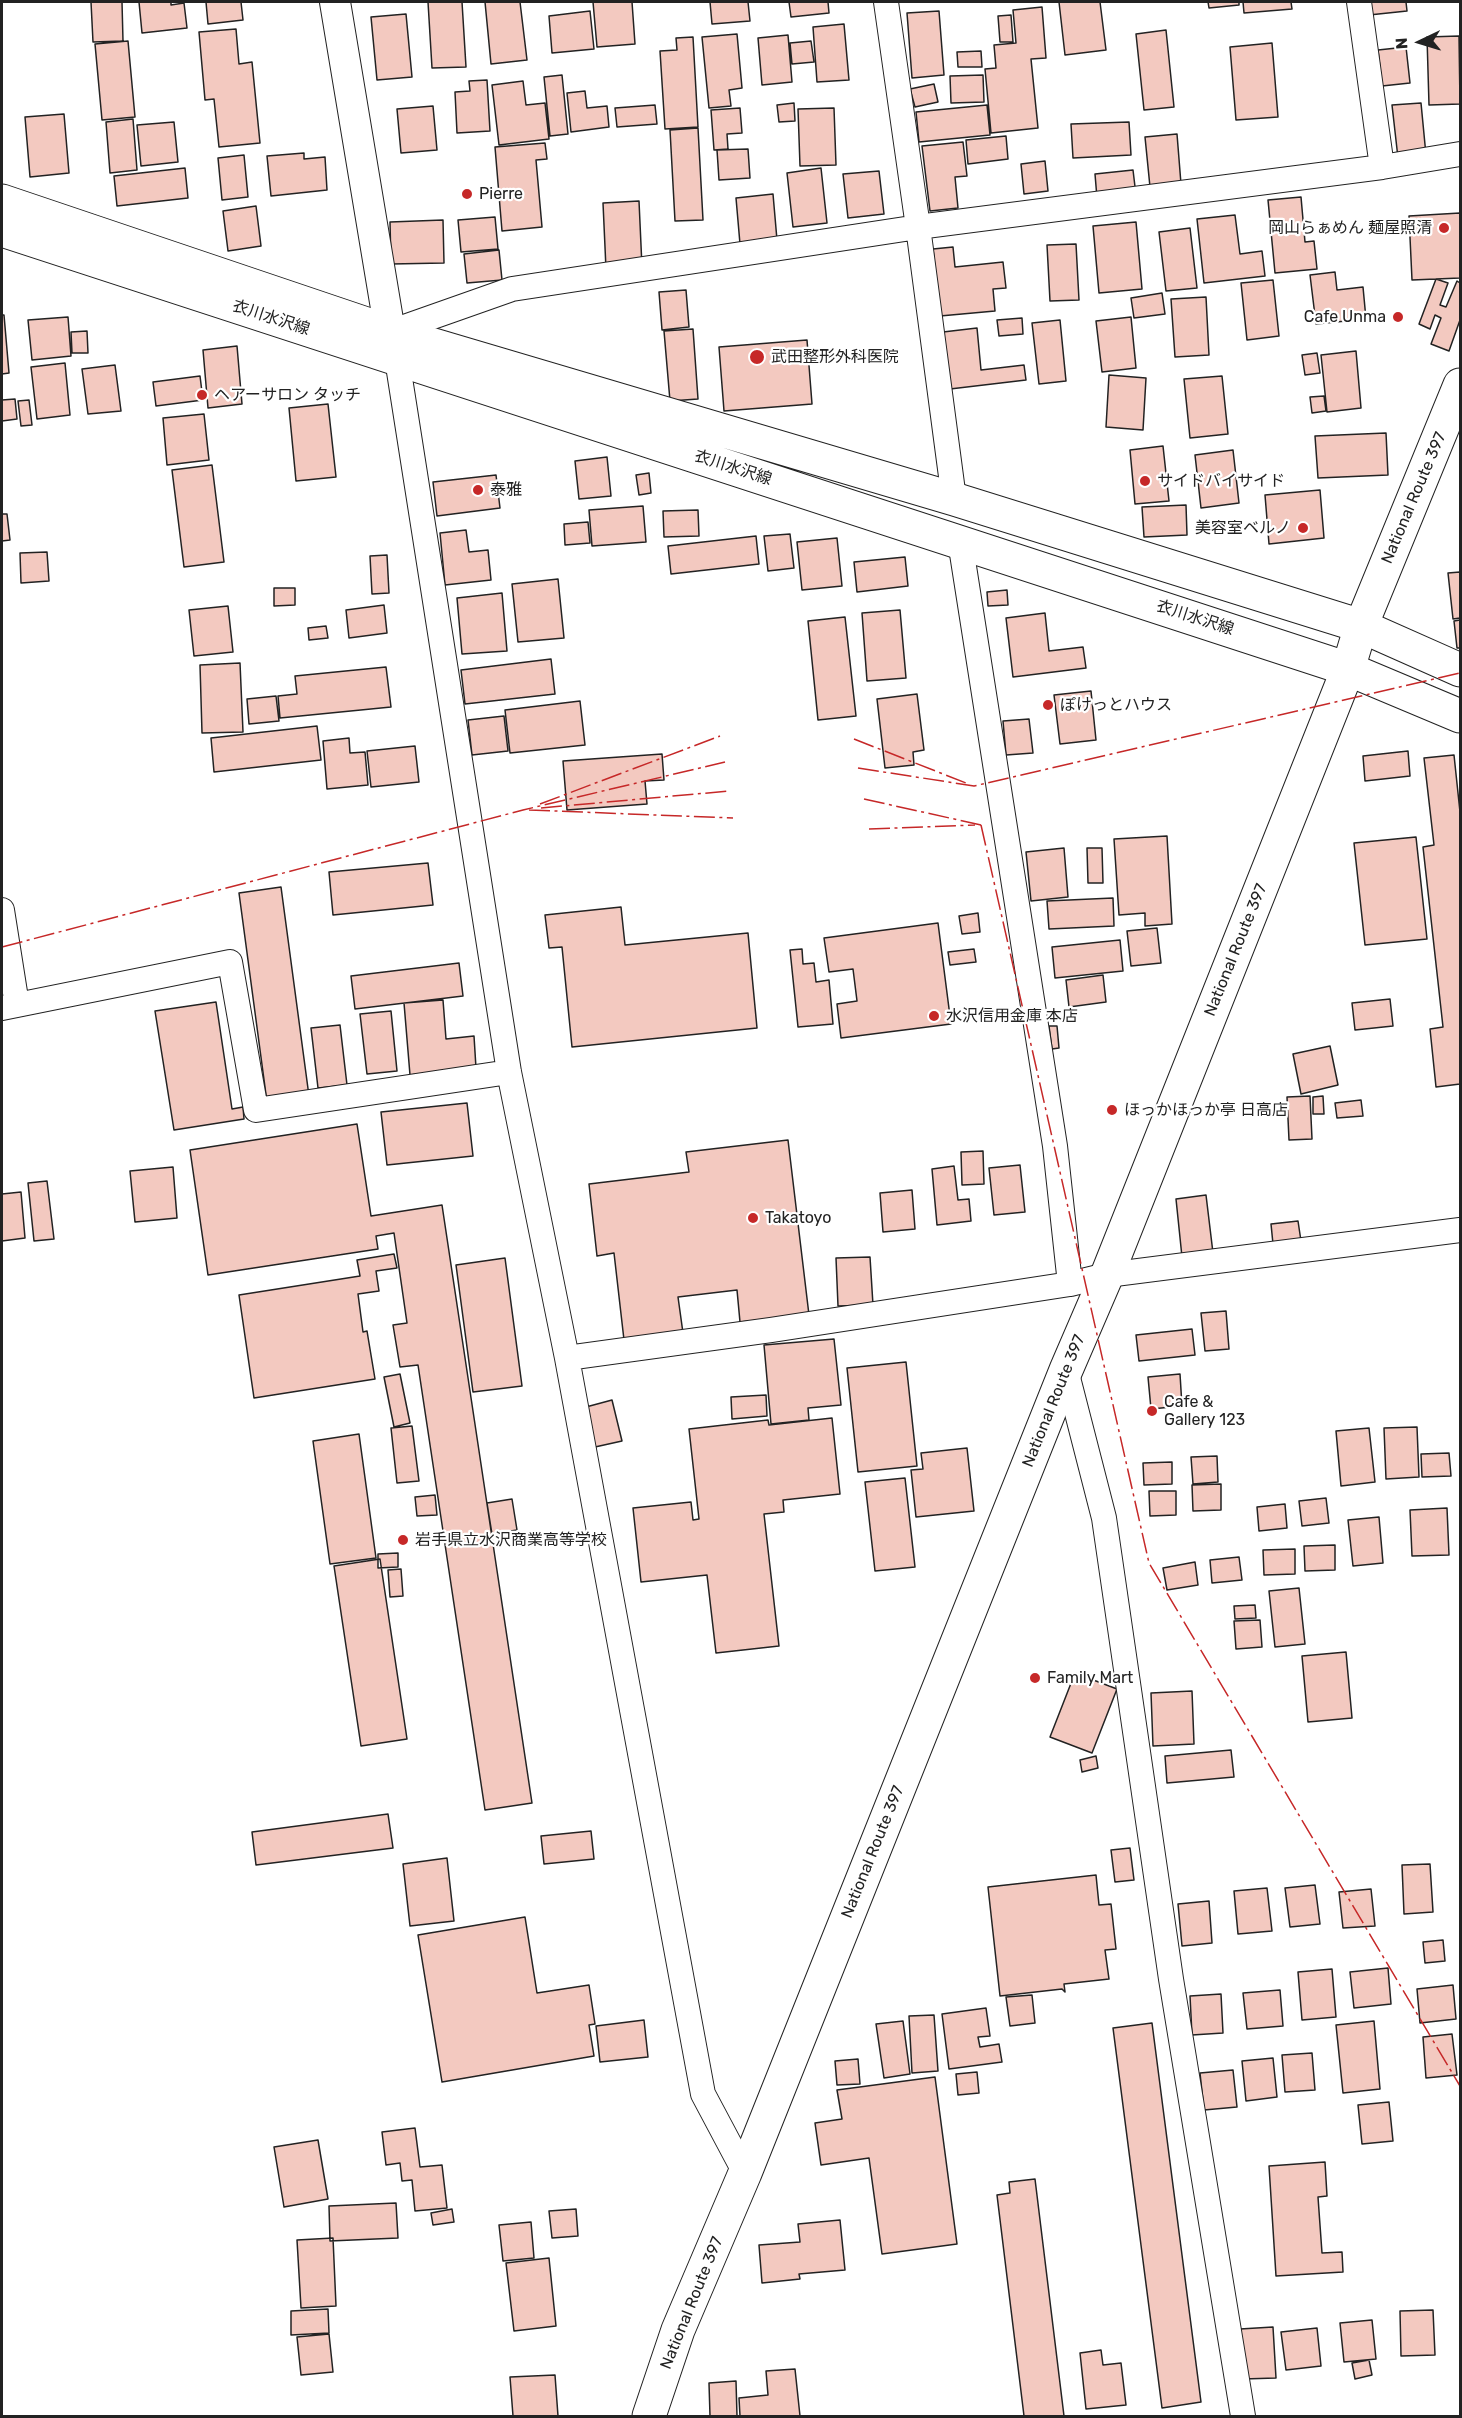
<!DOCTYPE html>
<html>
<head>
<meta charset="utf-8">
<style>
  body { margin:0 }
  #map { position:relative; width:1462px; height:2418px; overflow:hidden; background:#fff; font-family:Rubik,sans-serif }
  canvas { display:block }
  .frame { position:absolute; inset:0; border:3px solid #222; pointer-events:none }
  .north { position:absolute; left:1390px; top:12px; width:60px; height:60px; -webkit-text-stroke:4px #fff; paint-order:stroke; rotate:266deg; font-size:16px; font-weight:700; line-height:24px; text-align:center; color:#222 }
  .north::after { content:''; display:block; margin:auto; width:21px; height:27px; background:#222; clip-path:polygon(50% 0,100% 100%,50% 72%,0 100%) }
</style>
</head>
<body>
<div id="map">
<canvas width="1462" height="2418"></canvas>
<div class="frame"></div>
<div class="north">N</div>
</div>
<script>
const c = document.querySelector('canvas').getContext('2d');
c.lineJoin = 'round';
function fillPath(path, color) {
  c.fillStyle = color;
  c.fill(path, 'evenodd');
}
function stroke(path, color, width, dash) {
  c.strokeStyle = color;
  c.lineWidth = width;
  c.lineCap = dash ? 'butt' : 'round';
  c.setLineDash(dash || []);
  c.stroke(path);
}
function label(font, color, halo, rows, align = 'center') {
  c.font = font + ' Rubik,"Noto Sans JP",sans-serif';
  c.lineWidth = 4.5;
  c.setLineDash([]);
  c.textBaseline = 'middle';
  c.strokeStyle = halo;
  c.fillStyle = color;
  for (const [text, x, y, turn = 0] of rows) {
    c.save();
    c.translate(x, y);
    c.rotate((+turn || 0) * Math.PI / 180);
    c.textAlign = isNaN(turn) ? turn : align;
    if (halo) c.strokeText(text, 0, 0);
    c.fillText(text, 0, 0);
    c.restore();
  }
}
const building = new Path2D(`
  M91,2H122L123,41L93,42Z
  M139,2H171V5L184,3L187,28L142,33Z
  M206,2H241L243,20L208,24Z
  M428,2H462L466,67L432,68Z
  M485,2H520L527,60L491,64Z
  M593,2H632L635,44L597,47Z
  M710,2H748L750,21L712,24Z
  M789,2H828L829,13L791,17Z
  M1059,2H1100L1106,50L1065,55Z
  M1208,2H1239V5L1209,8Z
  M1243,2H1291L1292,9L1244,13Z
  M1368,2H1406L1407,11L1369,15Z
  M1042,7L1046,58L1031,59L1038,128L991,133L985,69L996,68L994,45L1016,43L1013,10Z
  M590,11L594,49L552,53L549,16Z
  M939,11L944,75L912,78L907,13Z
  M406,14L412,77L377,80L371,17Z
  M1011,15L1013,42H1000L998,16Z
  M844,24L849,80L817,82L813,27Z
  M236,29L239,64L252,62L260,143L219,147L214,99L205,100L199,32Z
  M1166,30L1174,107L1144,110L1136,34Z
  M737,34L742,88L729,90L731,106L709,108L702,37Z
  M788,35L792,82L762,85L758,38Z
  M1459,36L1460,104L1429,105L1427,37Z
  M693,37L698,127L665,129L660,51L677,50L676,38Z
  M128,41L135,117L102,120L95,44Z
  M811,41L814,62L792,64L790,43Z
  M1272,43L1278,117L1236,120L1230,47Z
  M1406,47L1410,83L1382,86L1378,50Z
  M981,51L982,67H958L957,52Z
  M562,75L568,134L550,136L544,77Z
  M983,75L984,102L951,103L950,76Z
  M487,80L490,131L457,133L455,92L470,91L469,81Z
  M523,81L526,105L545,103L549,139L499,145L492,85Z
  M934,84L938,102L915,107L910,89Z
  M585,91L587,108L607,106L609,127L571,132L567,93Z
  M794,103L795,121L779,122L777,105Z
  M1421,103L1426,155L1398,158L1392,105Z
  M655,105L657,124L617,127L615,108Z
  M987,105L990,135L919,142L916,112Z
  M433,106L437,150L401,153L397,109Z
  M740,108L742,133L727,134L728,149L714,150L711,110Z
  M834,108L836,165L800,166L798,109Z
  M64,114L69,173L30,177L25,117Z
  M133,119L137,170L110,173L106,122Z
  M174,122L178,162L141,166L137,125Z
  M1129,122L1131,155L1073,158L1071,124Z
  M698,128L703,220L675,221L670,130Z
  M1177,134L1181,184L1150,187L1145,137Z
  M1006,136L1008,159L968,164L966,140Z
  M963,142L967,176L955,177L958,208L930,211L922,146Z
  M545,143L547,159L536,160L542,227L502,231L495,147Z
  M748,149L750,178L719,180L717,150Z
  M304,153V159L325,157L327,190L271,196L267,156Z
  M244,155L248,197L222,200L218,158Z
  M1045,161L1048,191L1024,194L1021,164Z
  M185,168L188,198L117,206L114,176Z
  M821,168L827,223L793,227L787,173Z
  M1133,170L1136,195L1097,198L1095,174Z
  M879,171L884,214L848,218L843,174Z
  M773,194L777,240L740,244L736,198Z
  M1301,197L1305,242L1314,241L1317,269L1275,273L1268,200Z
  M639,201L642,267L606,269L603,203Z
  M256,206L261,246L228,251L223,211Z
  M1460,213V278L1412,280L1409,216Z
  M1235,215L1240,254L1262,251L1265,276L1204,283L1197,219Z
  M495,217L498,249L461,252L458,220Z
  M443,220L444,263L391,264L390,222Z
  M1136,222L1142,289L1099,293L1093,226Z
  M1190,228L1197,288L1166,291L1159,232Z
  M1076,244L1079,300L1050,301L1047,245Z
  M953,247L955,267L1003,262L1006,288L993,289L995,311L940,316L933,249Z
  M499,250L502,280L467,283L464,254Z
  M1335,272L1337,290L1363,287L1366,319L1316,324L1310,275Z
  M1436,279L1448,283L1440,305L1446,307L1457,281L1460,283V320L1449,351L1431,344L1441,318L1435,315L1430,329L1419,324Z
  M1273,280L1279,336L1247,340L1241,283Z
  M686,290L689,327L662,330L659,292Z
  M1162,293L1165,314L1134,318L1131,298Z
  M1206,297L1209,355L1175,357L1171,299Z
  M2,315H4L9,373L2,374Z
  M68,317L71,356L32,360L28,320Z
  M1131,317L1136,368L1102,372L1096,321Z
  M1022,318L1023,334L999,336L997,320Z
  M1060,320L1066,381L1039,384L1032,323Z
  M977,328L981,370L1024,365L1026,380L950,389L943,332Z
  M693,329L698,399L670,401L664,331Z
  M87,331L88,353H72L71,332Z
  M807,340L812,404L724,411L719,347Z
  M237,346L242,404L208,408L203,350Z
  M1356,351L1361,408L1327,412L1321,355Z
  M1317,353L1320,373L1305,375L1302,355Z
  M65,363L70,415L37,419L31,367Z
  M115,365L121,411L88,414L82,369Z
  M1109,375L1146,378L1143,430L1106,427Z
  M200,376L203,400L156,406L153,382Z
  M1222,376L1228,434L1190,438L1184,379Z
  M1324,396L1326,411L1312,413L1310,397Z
  M15,399L17,419L2,421V400Z
  M29,400L32,425L21,426L18,401Z
  M328,404L336,477L296,481L289,408Z
  M204,414L209,460L167,465L163,418Z
  M1386,433L1388,475L1318,478L1315,436Z
  M1163,446L1169,501L1135,504L1130,450Z
  M1233,450L1239,503L1201,508L1195,455Z
  M607,457L611,496L579,499L575,461Z
  M212,465L224,562L184,567L172,470Z
  M649,473L651,493L639,495L636,475Z
  M496,475L500,508L437,516L433,482Z
  M1320,490L1324,538L1269,544L1265,495Z
  M1186,505L1187,535L1144,537L1142,507Z
  M643,506L646,542L592,546L589,510Z
  M698,510L699,536L664,537L663,511Z
  M2,514H7L10,540L2,541Z
  M588,522L590,543L565,545L564,524Z
  M466,530L469,552L488,550L491,580L445,585L440,533Z
  M790,534L794,568L768,571L764,536Z
  M756,536L759,564L671,574L668,546Z
  M837,538L842,586L802,590L797,542Z
  M47,552L49,581L21,583L20,553Z
  M387,555L389,593L372,594L370,556Z
  M905,557L908,586L857,592L854,562Z
  M1460,572V618L1453,619L1448,573Z
  M558,579L564,638L518,642L512,584Z
  M274,588H295V605L274,606Z
  M1007,590L1008,605L988,606L987,592Z
  M502,593L507,651L462,654L457,598Z
  M384,605L387,633L349,638L346,610Z
  M228,606L233,652L194,656L189,610Z
  M900,610L906,678L867,681L862,613Z
  M1045,613L1049,651L1083,647L1086,668L1013,677L1006,618Z
  M845,617L856,716L818,720L808,621Z
  M1460,620V648H1457L1454,621Z
  M326,626L328,638L309,640L308,628Z
  M551,659L555,694L465,704L461,670Z
  M240,663L243,732L202,733L200,665Z
  M386,667L391,707L280,718L278,696L297,694L295,676Z
  M1091,691L1096,740L1060,744L1054,695Z
  M917,694L924,750L913,752L914,765L885,768L877,699Z
  M276,696L279,721L249,724L247,699Z
  M580,701L585,745L510,753L505,710Z
  M504,716L508,751L472,755L468,720Z
  M1029,719L1033,753L1006,755L1003,721Z
  M317,726L321,760L214,772L211,738Z
  M349,738L350,753L365,752L368,785L327,789L323,741Z
  M415,746L419,782L371,787L367,751Z
  M1408,751L1410,776L1365,781L1363,756Z
  M662,754L664,780L645,781L647,804L567,810L563,761Z
  M1454,755L1460,812V1084L1436,1087L1430,1029L1443,1027L1423,847L1434,845L1424,758Z
  M1167,836L1172,924L1145,926V913L1119,915L1114,839Z
  M1416,837L1427,939L1365,945L1354,843Z
  M1064,848L1068,897L1031,901L1026,852Z
  M1087,848H1102L1103,883H1088Z
  M428,863L433,905L333,915L329,872Z
  M281,887L309,1096L267,1102L239,893Z
  M1113,898L1114,926L1049,929L1047,901Z
  M621,907L625,945L748,933L757,1028L572,1047L562,947L549,948L545,915Z
  M978,913L980,932L962,934L959,916Z
  M938,923L951,1024L841,1038L837,1004L857,1001L853,969L829,972L824,938Z
  M1157,928L1161,963L1131,966L1127,931Z
  M1120,940L1123,971L1055,978L1052,947Z
  M802,949L803,964L814,963L816,982L829,980L833,1024L798,1027L790,950Z
  M974,949L976,962L950,965L948,952Z
  M459,963L463,996L355,1009L351,976Z
  M1103,975L1106,1002L1069,1007L1066,980Z
  M1390,999L1393,1026L1355,1030L1352,1003Z
  M443,1000L446,1039L474,1036L476,1068L410,1075L404,1003Z
  M216,1002L232,1109L243,1107L244,1119L174,1130L155,1011Z
  M391,1011L397,1071L367,1074L360,1014Z
  M340,1025L347,1085L318,1088L311,1028Z
  M1049,1026H1057L1059,1048L1052,1049Z
  M1330,1046L1338,1085L1301,1094L1293,1054Z
  M1310,1096L1312,1139L1289,1140L1287,1097Z
  M1323,1096L1324,1114H1313V1097Z
  M1361,1100L1363,1116L1337,1118L1335,1103Z
  M467,1103L473,1156L387,1165L381,1112Z
  M357,1124L371,1216L442,1205L532,1803L485,1810L418,1365L400,1367L393,1325L407,1323L394,1233L376,1236L378,1249L208,1275L190,1150Z
  M788,1140L809,1315L740,1322L737,1290L678,1297L683,1333L624,1340L614,1253L597,1256L589,1184L689,1172L686,1152Z
  M983,1151L984,1184L962,1185L961,1152Z
  M1020,1165L1025,1212L994,1215L989,1168Z
  M954,1166L958,1200L969,1199L971,1221L937,1225L932,1169Z
  M173,1167L177,1218L135,1222L130,1171Z
  M47,1181L54,1239L34,1241L28,1183Z
  M912,1190L915,1229L883,1232L880,1193Z
  M21,1192L25,1238L2,1241V1194Z
  M1206,1195L1213,1253L1182,1257L1176,1199Z
  M1298,1221L1301,1241L1273,1244L1271,1224Z
  M394,1254L397,1268L376,1271L379,1291L358,1294L363,1332L367,1331L375,1379L254,1398L239,1295L360,1276L357,1260Z
  M870,1257L873,1305L838,1306L836,1258Z
  M505,1258L522,1386L473,1392L456,1265Z
  M1226,1311L1229,1349L1205,1351L1201,1313Z
  M1192,1329L1195,1355L1139,1361L1136,1335Z
  M834,1339L841,1405L808,1408L809,1420L771,1424L764,1345Z
  M906,1362L917,1466L858,1472L847,1368Z
  M400,1374L410,1423L394,1427L384,1377Z
  M1180,1374L1182,1406L1151,1409L1148,1377Z
  M766,1395L767,1416L732,1419L731,1397Z
  M612,1400L622,1441L595,1447L586,1407Z
  M832,1418L840,1494L783,1500L784,1512L764,1514L779,1646L716,1653L707,1575L641,1582L633,1508L691,1502L693,1520L699,1519L689,1429L768,1420L769,1425Z
  M412,1426L419,1481L397,1483L391,1428Z
  M1417,1427L1419,1477L1386,1479L1384,1428Z
  M1369,1428L1375,1482L1341,1486L1336,1431Z
  M359,1434L376,1558L330,1564L313,1441Z
  M967,1448L974,1511L916,1517L911,1470L923,1469L921,1453Z
  M1449,1453L1451,1476L1422,1477L1421,1454Z
  M1217,1456L1218,1482L1193,1484L1191,1457Z
  M1172,1462V1484L1144,1485L1143,1463Z
  M905,1478L915,1567L875,1571L865,1482Z
  M1221,1484V1510L1193,1511L1192,1485Z
  M1149,1491H1176V1515L1150,1516Z
  M435,1495L437,1515L417,1516L415,1497Z
  M1326,1498L1329,1523L1302,1526L1299,1501Z
  M512,1499L517,1530L492,1534L487,1503Z
  M1285,1504L1287,1528L1259,1531L1257,1507Z
  M1447,1508L1449,1555L1412,1556L1410,1510Z
  M1379,1517L1383,1563L1353,1566L1348,1520Z
  M1335,1545V1570L1305,1571L1304,1546Z
  M1295,1549V1574L1264,1575L1263,1550Z
  M398,1553V1567L378,1568V1554Z
  M1239,1557L1242,1580L1212,1583L1210,1560Z
  M380,1559L407,1739L361,1746L334,1566Z
  M1195,1562L1198,1585L1167,1590L1163,1568Z
  M401,1569L403,1596L390,1597L388,1570Z
  M1299,1588L1305,1644L1275,1647L1269,1591Z
  M1255,1605L1256,1618L1235,1619L1234,1606Z
  M1260,1620L1262,1647L1236,1649L1234,1621Z
  M1346,1652L1352,1718L1308,1722L1302,1656Z
  M1075,1673L1117,1689L1092,1753L1050,1737Z
  M1192,1691L1194,1744L1153,1746L1151,1693Z
  M1231,1750L1234,1777L1167,1783L1165,1756Z
  M1096,1756L1098,1768L1082,1772L1080,1760Z
  M388,1814L393,1848L256,1865L252,1832Z
  M591,1831L594,1859L544,1864L541,1836Z
  M1130,1848L1134,1880L1115,1882L1111,1850Z
  M447,1858L454,1921L410,1926L403,1864Z
  M1430,1864L1433,1912L1404,1914L1402,1865Z
  M1096,1875L1099,1905L1111,1904L1116,1949L1105,1950L1109,1979L1064,1984L1065,1992L1062,1989L1000,1996L988,1887Z
  M1315,1885L1320,1924L1290,1927L1285,1888Z
  M1267,1888L1272,1931L1238,1934L1234,1891Z
  M1371,1889L1375,1926L1343,1928L1339,1892Z
  M1209,1901L1212,1943L1182,1946L1178,1904Z
  M525,1917L537,1993L589,1985L595,2024L589,2025L594,2056L442,2082L418,1935Z
  M1443,1940L1445,1961L1425,1963L1423,1942Z
  M1388,1968L1391,2004L1354,2008L1350,1972Z
  M1332,1969L1336,2017L1302,2020L1298,1972Z
  M1453,1985L1456,2019L1420,2023L1417,1989Z
  M1280,1990L1283,2026L1247,2029L1243,1993Z
  M1221,1994L1223,2033L1192,2035L1190,1996Z
  M1032,1995L1035,2023L1010,2026L1006,1997Z
  M986,2008L990,2036L978,2037L980,2047L999,2044L1002,2062L949,2069L942,2014Z
  M934,2015L938,2071L912,2073L909,2016Z
  M644,2020L648,2057L600,2062L596,2026Z
  M903,2021L910,2074L884,2078L876,2024Z
  M1374,2021L1380,2089L1343,2093L1336,2025Z
  M1152,2023L1201,2402L1162,2408L1113,2028Z
  M1452,2034L1457,2075L1426,2078L1423,2037Z
  M1312,2053L1315,2090L1285,2092L1282,2055Z
  M1273,2058L1277,2097L1246,2101L1242,2061Z
  M858,2059L860,2084L837,2085L835,2061Z
  M1233,2070L1237,2107L1204,2110L1200,2073Z
  M977,2072L979,2093L958,2095L956,2074Z
  M935,2077L957,2244L882,2254L869,2158L821,2165L815,2123L842,2119L837,2090Z
  M1389,2102L1393,2141L1362,2144L1358,2105Z
  M415,2128L420,2167L442,2165L447,2208L415,2211L412,2180L402,2181L400,2163L386,2165L382,2132Z
  M318,2140L328,2199L284,2207L274,2147Z
  M1325,2162L1327,2196L1318,2197L1322,2253L1342,2252L1343,2272L1276,2276L1269,2166Z
  M1035,2179L1064,2416H1024L997,2195L1010,2193L1009,2182Z
  M396,2203L398,2238L330,2241L329,2206Z
  M452,2209L454,2222L433,2225L431,2213Z
  M576,2209L578,2236L552,2238L549,2211Z
  M840,2220L845,2270L799,2274L800,2279L762,2283L759,2245L800,2242L798,2224Z
  M531,2222L534,2258L503,2261L499,2225Z
  M333,2238L336,2306L301,2308L297,2240Z
  M549,2258L556,2326L514,2331L506,2263Z
  M328,2309L329,2333L291,2335V2311Z
  M1433,2310L1435,2355L1401,2356L1400,2311Z
  M1372,2320L1376,2359L1344,2362L1340,2323Z
  M1273,2327L1276,2378L1243,2379L1240,2329Z
  M1317,2328L1321,2366L1286,2370L1281,2332Z
  M329,2334L333,2372L301,2375L297,2337Z
  M1101,2350L1103,2365L1121,2363L1126,2405L1086,2409L1080,2353Z
  M1369,2360L1372,2375L1355,2379L1352,2363Z
  M795,2369L800,2416H740L739,2398L768,2395L766,2371Z
  M555,2375L558,2416H513L510,2377Z
  M736,2381L737,2416H710L709,2383Z`);
fillPath(building, '#f3c9c0');
stroke(building, '#222', 1.5);
const minor = new Path2D(`
  M886,2L918,227L954,499
  M1359,2L1382,167
  M390,332L512,289L918,227L1382,167L1460,154
  M397,359L509,1072L567,1358L703,2094L745,2173
  M960,541L1055,1146L1070,1284
  M2,910L17,1005
  M2,1008L230,962L256,1110L509,1072
  M567,1358L771,1330L1070,1284L1107,1275L1460,1230
  M1066,1370L1104,1518L1171,1979L1243,2416`);
const tertiary = new Path2D(`
  M335,2L390,332L395,353`);
const secondary = new Path2D(`
  M2,201L390,332L954,499L1361,626L1460,670
  M2,230L1348,669L1460,716`);
const trunk = new Path2D(`
  M649,2416L678,2330L745,2173L1066,1370L1107,1275L1348,669L1361,626L1460,385`);
stroke(minor, '#222', 26);
stroke(tertiary, '#222', 32);
stroke(secondary, '#222', 35);
stroke(trunk, '#222', 35);
stroke(minor, '#fff', 24);
stroke(tertiary, '#fff', 30);
stroke(secondary, '#fff', 33);
stroke(trunk, '#fff', 33);
stroke(new Path2D(`
  M854,739L966,783
  M858,768L974,786L1460,673
  M864,799L981,825
  M540,804L720,736
  M541,808L729,791
  M529,810L733,818
  M981,825L1149,1563L1460,2086
  M869,829L975,825
  M2,947L523,810L725,762`), '#c62828', 1.5, [21, 4.5, 3, 4.5]);
for (const [x, y, r, color] of [
  [467,194,6,"#c62828"],
  [1444,228,6,"#c62828"],
  [1398,317,6,"#c62828"],
  [757,357,8,"#c62828"],
  [202,395,6,"#c62828"],
  [1145,481,6,"#c62828"],
  [478,490,6,"#c62828"],
  [1303,528,6,"#c62828"],
  [1048,705,6,"#c62828"],
  [934,1016,6,"#c62828"],
  [1112,1110,6,"#c62828"],
  [753,1218,6,"#c62828"],
  [1152,1411,6,"#c62828"],
  [403,1540,6,"#c62828"],
  [1035,1678,6,"#c62828"]
]) {
  const dot = new Path2D();
  dot.arc(x, y, r, 0, 2 * Math.PI);
  c.fillStyle = color;
  c.fill(dot);
  stroke(dot, '#fff', 2);
}
label('16px', '#222', '#fff', [
  ["Pierre",479,194],
  ["岡山らぁめん 麺屋照清",1432,228,"right"],
  ["Cafe Unma",1386,317,"right"],
  ["武田整形外科医院",771,357],
  ["ヘアーサロン タッチ",214,395],
  ["サイドバイサイド",1157,481],
  ["泰雅",490,490],
  ["美容室ベルノ",1291,528,"right"],
  ["ぽけっとハウス",1060,705],
  ["水沢信用金庫 本店",946,1016],
  ["ほっかほっか亭 日高店",1124,1110],
  ["Takatoyo",765,1218],
  ["Cafe &",1164,1402],
  ["Gallery 123",1164,1420],
  ["岩手県立水沢商業高等学校",415,1540],
  ["Family Mart",1047,1678]
], 'left');
label('16px', '#222', '#fff', [
  ["衣川水沢線",271,318,18],
  ["衣川水沢線",733,468,18],
  ["National Route 397",1414,498,-67],
  ["衣川水沢線",1195,618,18],
  ["National Route 397",1236,950,-68],
  ["National Route 397",1054,1401,-68],
  ["National Route 397",873,1852,-68],
  ["National Route 397",692,2303,-68]
]);
</script>
</body>
</html>
